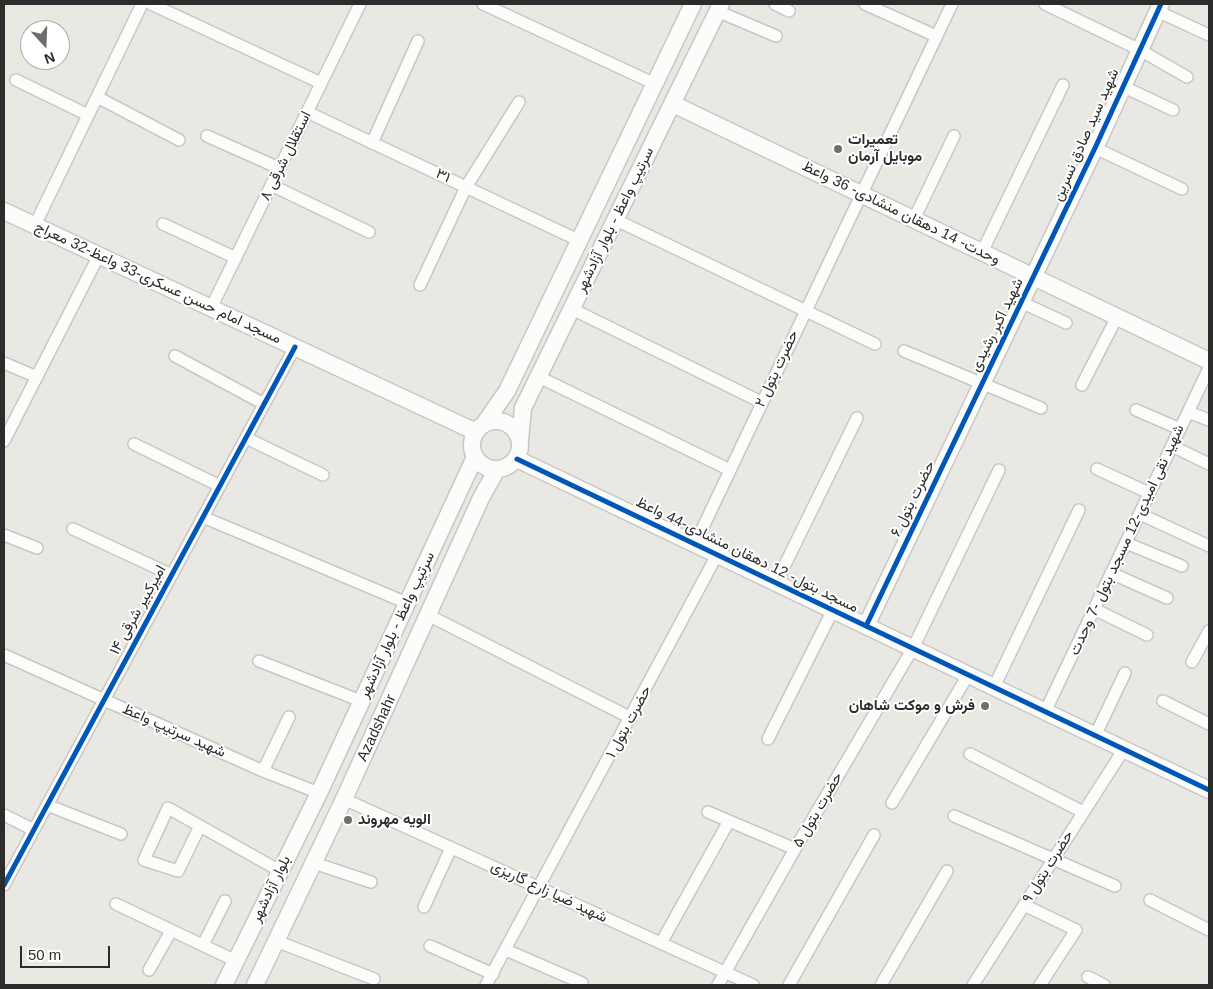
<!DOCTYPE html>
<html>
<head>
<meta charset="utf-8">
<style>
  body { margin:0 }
  #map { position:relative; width:1213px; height:989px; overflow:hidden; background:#eae8e2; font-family:Helvetica,sans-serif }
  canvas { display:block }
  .frame { position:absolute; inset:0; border:5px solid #2c2c2c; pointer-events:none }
  .north { position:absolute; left:20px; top:20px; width:50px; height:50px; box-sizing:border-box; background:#fff; border:1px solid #ababab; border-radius:50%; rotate:160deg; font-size:14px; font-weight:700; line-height:20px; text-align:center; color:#2c2c2c }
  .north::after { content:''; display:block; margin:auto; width:18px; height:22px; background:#6e6e6c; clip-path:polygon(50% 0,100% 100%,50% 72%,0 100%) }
  .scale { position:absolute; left:20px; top:946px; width:90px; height:22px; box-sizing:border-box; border:2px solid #2c2c2c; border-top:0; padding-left:6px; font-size:15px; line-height:18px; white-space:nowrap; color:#2c2c2c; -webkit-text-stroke:4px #fff; paint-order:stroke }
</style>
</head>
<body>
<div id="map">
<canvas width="1213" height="989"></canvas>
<div class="frame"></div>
<div class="north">N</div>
<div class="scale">50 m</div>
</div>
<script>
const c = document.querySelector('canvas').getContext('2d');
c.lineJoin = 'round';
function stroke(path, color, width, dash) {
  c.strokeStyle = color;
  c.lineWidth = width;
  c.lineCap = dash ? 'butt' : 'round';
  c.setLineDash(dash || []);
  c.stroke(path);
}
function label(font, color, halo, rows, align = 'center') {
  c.font = font + ' Helvetica,Vazirmatn,sans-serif';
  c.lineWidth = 4;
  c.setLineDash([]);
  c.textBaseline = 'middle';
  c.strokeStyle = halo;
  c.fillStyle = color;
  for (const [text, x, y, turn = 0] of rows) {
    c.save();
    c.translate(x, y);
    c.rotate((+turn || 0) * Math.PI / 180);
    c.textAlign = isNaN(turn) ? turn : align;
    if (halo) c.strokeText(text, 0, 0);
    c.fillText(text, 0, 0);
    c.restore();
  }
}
const street = new Path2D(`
  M151,4L321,83
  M483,4L653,83
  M775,4L789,11
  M865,4L936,36
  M1045,4L1138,49L1187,77
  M717,11L776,36
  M1157,11L1209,35
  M16,80L88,115
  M1122,86L1173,110
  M97,97L179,140
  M307,112L578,240
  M207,136L279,168
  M372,143L418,41
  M1095,148L1182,189
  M271,185L369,232
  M614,219L875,344
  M914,219L954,136
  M163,224L236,258
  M35,225L142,4
  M982,252L1063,85
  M420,285L466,187L519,102
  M1021,302L1066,323
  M211,308L360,4
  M572,309L761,402
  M904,351L1041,408
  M175,356L264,404
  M4,363L37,377
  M539,377L730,470
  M1082,385L1117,317
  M1136,410L1180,429
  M1188,412L1209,420
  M246,438L323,475
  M4,441L99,255
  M134,444L220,486
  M1172,446L1209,464
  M1097,469L1149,493
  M1140,514L1209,546
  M203,517L407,603
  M73,529L172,575
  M4,535L37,548
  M1126,543L1182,566
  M695,544L952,4
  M1111,573L1167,598
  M776,583L857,418
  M1094,609L1147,635
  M428,615L631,718
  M4,655L263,771L319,793
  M259,661L361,701
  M1192,662L1209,631
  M994,687L1079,510
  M1163,701L1209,724
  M1045,712L1209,368
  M1095,736L1125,673
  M768,739L833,610
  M970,754L1083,812
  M263,771L289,717
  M344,799L753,985
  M892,803L968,675
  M47,805L121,834
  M708,812L729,821
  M4,815L34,830
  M954,816L1115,886
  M200,826L178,871L144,860L168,808L280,871
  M314,863L371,882
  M4,885L295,347
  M1150,900L1209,930
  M116,904L236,961
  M1024,905L1076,930L1040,985
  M424,907L451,848
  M276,941L374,979
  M661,943L729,821L795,849
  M203,945L225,901
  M430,946L493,974
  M506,950L582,983
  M149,970L171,931
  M1088,977L1104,985
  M486,985L717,555
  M718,985L795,849L913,648L999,470
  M789,985L874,835
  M881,985L947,871
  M973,985L1124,749`);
const secondary = new Path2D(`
  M673,104L1209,361
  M4,211L476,432
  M472 445a24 24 0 1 1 48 0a24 24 0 1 1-48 0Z
  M484,424L507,391L693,4
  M520,440L523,408L721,4
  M517,459L1209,790
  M866,626L1095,148L1161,4
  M224,985L319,793L475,457
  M255,985L344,799L481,498L497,469`);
stroke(street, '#c8c7c7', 14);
stroke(secondary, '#c8c7c7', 19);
stroke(street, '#fcfcfb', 11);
stroke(secondary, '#fcfcfb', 16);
stroke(new Path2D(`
  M517,459L1209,790
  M866,626L1095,148L1161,4
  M4,885L295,347`), '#0057b8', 5);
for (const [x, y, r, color] of [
  [838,149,5,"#6e6e6c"],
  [985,706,5,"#6e6e6c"],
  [348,820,5,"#6e6e6c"]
]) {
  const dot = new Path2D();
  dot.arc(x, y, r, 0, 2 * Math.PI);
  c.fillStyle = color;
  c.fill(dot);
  stroke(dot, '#fff', 2);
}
label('15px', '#2c2c2c', '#fff', [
  ["شهید سید صادق نسرین",1086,135,-66],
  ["استقلال شرقی ۸",286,156,-64],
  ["۳۱",443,176,25],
  ["وحدت- 14 دهقان منشادی- 36 واعظ",901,213,26],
  ["سرتیپ واعظ - بلوار آزادشهر",615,220,-64],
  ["مسجد امام حسن عسکری-33 واعظ-32 معراج",158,283,25],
  ["شهید اکبر رشیدی",997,325,-64],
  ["حضرت بتول ۲",777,369,-65],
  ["حضرت بتول ۶",913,499,-64],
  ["شهید نقی امیدی-12 مسجد بتول -7 وحدت",1127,540,-65],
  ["مسجد بتول- 12 دهقان منشادی-44 واعظ",747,555,26],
  ["۱۴ امیرکبیر شرقی",138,610,-61],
  ["سرتیپ واعظ - بلوار آزادشهر",397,625,-65],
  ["حضرت بتول ۱",629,722,-62],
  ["Azadshahr",377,728,-65],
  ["شهید سرتیپ واعظ",174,731,24],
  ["حضرت بتول ۵",818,810,-60],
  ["حضرت بتول ۹",1048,867,-58],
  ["بلوار آزادشهر",271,889,-64],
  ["شهید ضیا زارع گاریزی",549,892,25]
]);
label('bold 15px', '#2c2c2c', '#fff', [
  ["تعمیرات",848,140],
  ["موبایل آرمان",848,157],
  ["فرش و موکت شاهان",975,706,"right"],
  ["الویه مهروند",358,820]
], 'left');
</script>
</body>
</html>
